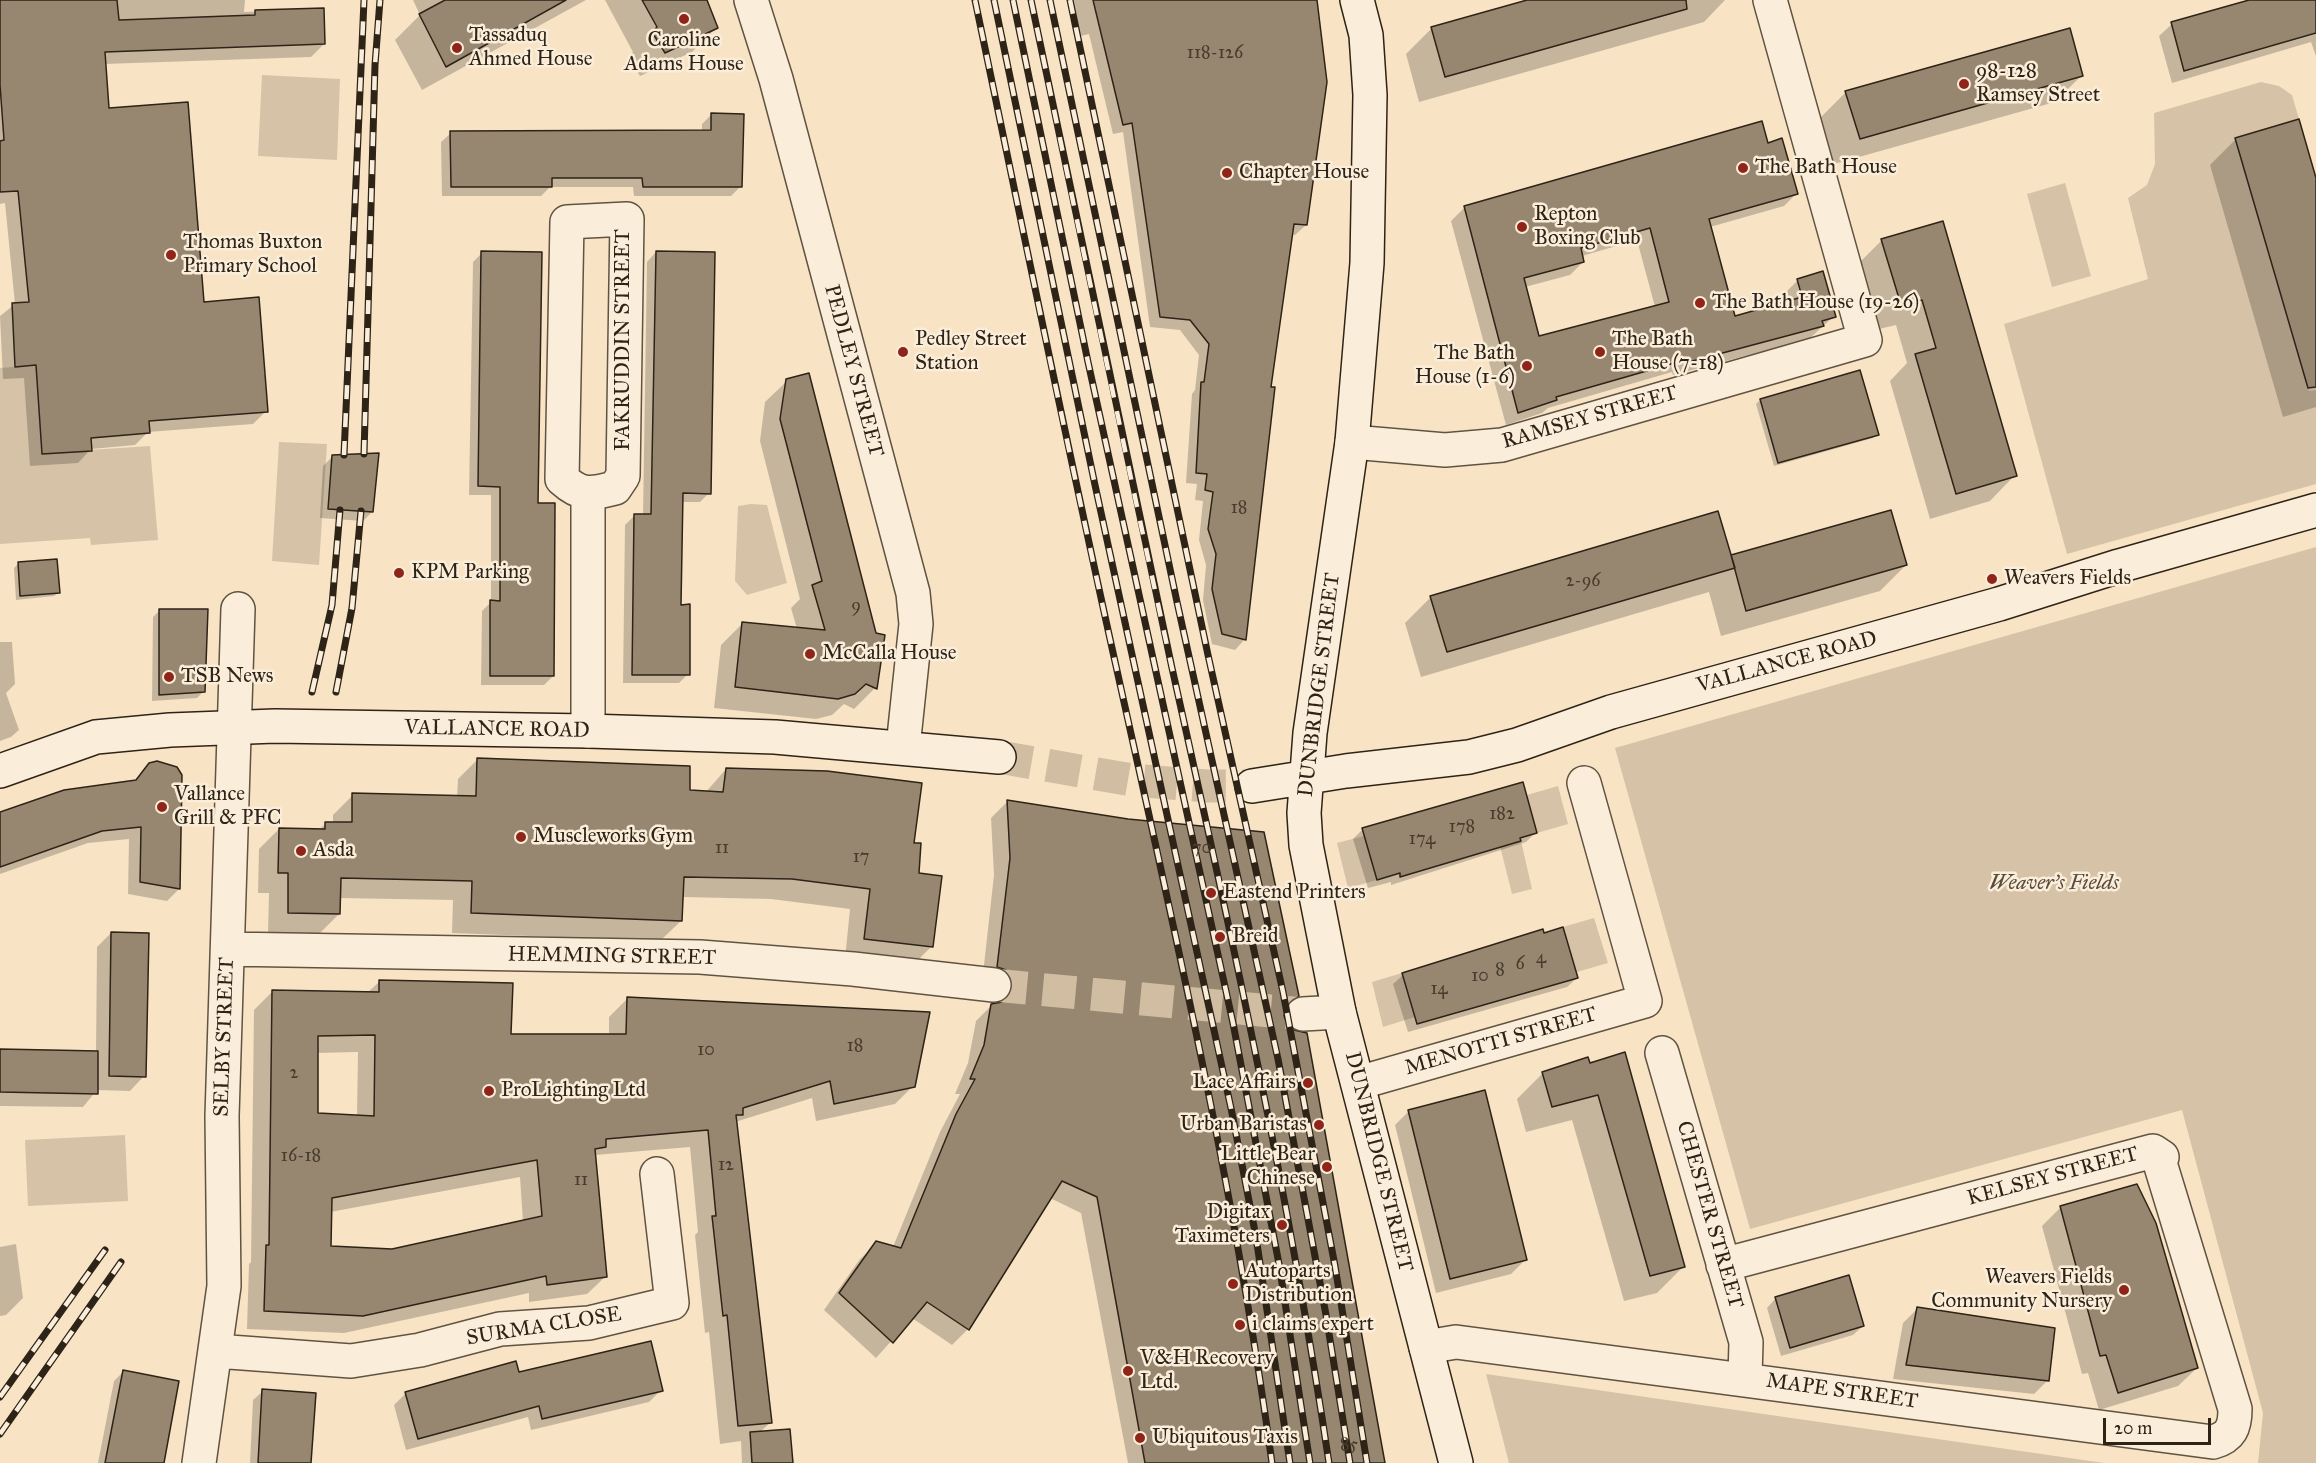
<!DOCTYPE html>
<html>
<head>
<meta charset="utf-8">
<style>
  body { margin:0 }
  #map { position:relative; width:2316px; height:1463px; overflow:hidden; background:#f8e3c5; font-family:"IM FELL Great Primer",serif }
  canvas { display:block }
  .scale { position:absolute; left:2103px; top:1418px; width:108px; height:27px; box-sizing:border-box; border:3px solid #2e2317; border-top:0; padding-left:8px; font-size:18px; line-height:21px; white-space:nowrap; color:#2e2317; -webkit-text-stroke:4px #faedd9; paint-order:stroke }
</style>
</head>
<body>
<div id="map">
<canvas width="2316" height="1463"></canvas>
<div class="scale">20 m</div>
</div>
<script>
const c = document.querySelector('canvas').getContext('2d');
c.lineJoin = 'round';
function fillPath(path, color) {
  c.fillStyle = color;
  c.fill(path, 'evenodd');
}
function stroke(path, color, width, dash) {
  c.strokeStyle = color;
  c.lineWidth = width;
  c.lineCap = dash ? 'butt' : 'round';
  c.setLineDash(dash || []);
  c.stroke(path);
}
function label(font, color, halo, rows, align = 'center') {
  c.font = font + ' "IM FELL Great Primer",serif';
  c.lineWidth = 5;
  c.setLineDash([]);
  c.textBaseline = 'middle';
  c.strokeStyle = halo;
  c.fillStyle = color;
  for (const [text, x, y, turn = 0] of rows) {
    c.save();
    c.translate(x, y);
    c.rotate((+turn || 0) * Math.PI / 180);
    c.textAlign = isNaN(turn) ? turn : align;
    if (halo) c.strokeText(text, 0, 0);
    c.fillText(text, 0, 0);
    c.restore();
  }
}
fillPath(new Path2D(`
  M262,75L340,79L337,160L258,156Z
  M2261,82L2279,86L2292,95L2299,119L2235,138L2309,391L2316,390V484L2067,554L2004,324L2148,279L2128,198L2147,185L2155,164L2154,113Z
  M2065,183L2091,276L2052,287L2027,194Z
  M48,364L43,453L150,446L158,540L91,545L90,538L0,544V368Z
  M279,442L327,444L319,565L272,561Z
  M751,504L767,505L787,583L747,595L735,581L738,506Z
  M2316,547V1463H2258L2263,1413L2182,1110L1750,1229L1615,748Z
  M1558,786L1568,824L1537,833L1527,795Z
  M1364,836L1377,880L1348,888L1337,843Z
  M1521,841L1532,889L1512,894L1500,846Z
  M1594,918L1608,963L1577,972L1563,927Z
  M1402,973L1415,1017L1383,1027L1372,982Z
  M125,1135L128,1201L28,1206L25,1140Z
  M1486,1374L2104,1463H1509Z`), '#d6c2a7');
fillPath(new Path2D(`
  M0,0H245L244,12L323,9L324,44L311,57L104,64L107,110L202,303L266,411L253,424L148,432L135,445L91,449L78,463L30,466L24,378L3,379L0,316L15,304L5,203L0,204Z
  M413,0H586L422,90L395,40L420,15Z
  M605,0H706L716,28L692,52L640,76L628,57L633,52Z
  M1068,0H1314L1306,225L1295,235L1291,234L1269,388L1245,639L1235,650L1212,644L1203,600L1206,565L1199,540L1203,501L1195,500L1197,484L1186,483L1192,394L1195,390L1199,355L1180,330L1150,327L1123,132L1113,134L1089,34L1076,37Z
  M1532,0H1725L1704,22L1419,102L1406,54L1432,28Z
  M2254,0H2316V56L2311,42L2172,83L2159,36L2172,24Z
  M2081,76L2055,102L1834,164L1820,118L1846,92Z
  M711,115L741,186L731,196H634L633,187H550L541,196H442L441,142L451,133L702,132V124Z
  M1761,123L1767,145L1797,193L1784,206L1710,227L1734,318L1787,303L1785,293L1798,280L1834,316L1809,339L1673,375L1672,372L1548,408L1542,413L1506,425L1451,221L1464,208ZM1637,240L1655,307L1538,338L1525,287L1570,275L1583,262L1582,256ZM1798,286H1801L1805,304L1803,305Z
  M2236,139L2316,184V407L2283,417L2210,165Z
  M1942,223L2015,475L1990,501L1930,519L1890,381L1907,363L1896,325L1875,330L1856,266L1882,240Z
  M656,252L709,493L700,502H681L680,606L688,674L679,683H623L625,525L634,516H643L647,262Z
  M482,253L536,504L553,676L544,685H481L482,611L491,602V495H469L473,262Z
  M787,381L875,688L854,709L844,704L832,715L816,719L714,708L721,645L742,624L797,629L791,608L800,599L760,441L765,402Z
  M1760,400L1877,434L1873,438L1774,466L1756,404Z
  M332,457L372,512L363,521L320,518L323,466Z
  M1730,558L1906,565L1880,591L1721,636L1709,592L1421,677L1405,623L1431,597Z
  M18,564L59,592L54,596L16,600L14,568Z
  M160,610L204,691L197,698L152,701L153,617Z
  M0,642H12L15,684L6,693L19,730L11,737L0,741Z
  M478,759L706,792L726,769L912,844L932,946L912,966L845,959L850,909L771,899L682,897L681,921L660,941L452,933L453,900L339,898V914L319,934L268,933L269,893H258L259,849L279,829L319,830L326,823L333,824V815L353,795L457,797L458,779Z
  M150,765L176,768L183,787L179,889L167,901L128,894L129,839L88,843L0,874V814L133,782Z
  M1007,802L1297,996L1284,1009L1283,1016L1286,1026L1293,1032L1305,1034L1384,1463H1128L1081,1213L1050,1198L968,1329L952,1345L912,1318L876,1358L824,1310L860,1259L877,1243L893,1247L940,1132L960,1094H955L968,1063L976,1021L992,1005L997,1004L995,993L982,983L994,875L991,818Z
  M1363,829L1536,832L1526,842L1391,885V882L1368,888L1353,839Z
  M111,933L144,1076L130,1091L97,1090L83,1107L0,1106V1051L96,1052L97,947Z
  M1403,975L1577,978L1567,987L1408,1032L1393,984Z
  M379,982L509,1035H609V1017L627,999L913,1086L895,1104L816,1121L812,1098L735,1122L771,1422L760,1432L791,1463H742L741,1441L720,1444L709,1332L705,1333L695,1235L698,1232L690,1147L595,1155L605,1277L587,1294L529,1302V1293L344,1333L247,1329L249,1264L251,1262L254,1010L272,992L367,993ZM358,1052L357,1116L317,1114L316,1053ZM520,1177L523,1222L392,1251L330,1247V1212Z
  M1624,1054L1683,1267L1657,1293L1624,1301L1572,1120L1526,1132L1517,1099L1543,1073Z
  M1409,1111L1525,1260L1511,1274L1436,1293L1395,1125Z
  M2061,1207L2197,1368L2178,1386L2099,1410L2088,1373L2082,1374L2042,1226Z
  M16,1244L23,1298L6,1315L0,1316V1247Z
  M1776,1298L1863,1326L1853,1335L1781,1356L1767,1308Z
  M1917,1309L2048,1380L2034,1394L1893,1379L1903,1323Z
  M123,1372L162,1463H98L114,1381Z
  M518,1373L661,1390L649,1402L531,1430L528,1417L406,1450L394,1405L406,1393Z
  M263,1391L310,1463H250L253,1400Z`), '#0003');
const building = new Path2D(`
  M0,0H117L119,20L255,15V10L324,8L325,44L105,52L109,108L188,102L204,302L259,297L268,412L149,421L150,433L91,438L92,451L42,454L36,365L15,367L12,303L29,302L18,191L0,192V141L4,140L0,85Z
  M445,0H566L446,67L419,14Z
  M642,0H707L718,28L665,53L652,32L657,27Z
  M1093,0H1317L1327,82L1307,225L1294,224L1271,387H1275L1246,640L1222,634L1212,589L1216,554L1208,529L1213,492L1205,490L1207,474L1196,473L1201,382H1204L1209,344L1190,320L1160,317L1132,123L1123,125Z
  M1527,0H1686L1687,9L1445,77L1431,27Z
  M2249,0H2316V33L2184,71L2171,22Z
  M2070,28L2083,76L1860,139L1845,91Z
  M711,113L744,114L742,187H643L642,178H552V187H451L450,131L711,130Z
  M2299,119L2316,178V387L2308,388L2235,138Z
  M1762,121L1768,143L1782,138L1798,194L1709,219L1735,316L1802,297L1797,279L1823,271L1836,317L1822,321L1824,326L1685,363V360L1556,397L1557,400L1518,413L1464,206ZM1650,228L1669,302L1539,336L1524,278L1584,262L1581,248Z
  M1943,221L2017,476L1956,494L1915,354L1936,348L1922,300L1901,305L1881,239Z
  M481,251L542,252L538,503H555L554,676H490V600L500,601V487L478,486Z
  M656,251L715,252L711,494L683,493L681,605L690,604V675H632L634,514H651Z
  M1860,370L1879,435L1778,463L1760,399Z
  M809,373L876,633L885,635L877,689L866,684L855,694L838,699L735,687L742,622L825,630L812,585L822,581L780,419L786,379Z
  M379,453L373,512L328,509L332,455Z
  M1891,510L1907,565L1746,611L1731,555Z
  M1718,511L1735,568L1447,652L1430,596Z
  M57,559L60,593L20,596L18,562Z
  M159,609H208L205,692L159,695Z
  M477,758L690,766V790L723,792L726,768L827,771L922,783L914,843H921L919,873L942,876L933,947L864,939L870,889L792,879L684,877L682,921L471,913L472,881L341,878L340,914L288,913V873H278L279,828L325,829V822H352V793L476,796Z
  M157,761L177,767L182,775L180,889L140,882L141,827L102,831L0,867V812L64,790L136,780L149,763Z
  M1523,782L1537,833L1520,838L1521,841L1400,877V873L1377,880L1362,828Z
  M1007,800L1128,819L1264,832L1299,996L1287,1005L1284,1016L1288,1025L1294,1030L1307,1033L1385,1463H1145L1097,1197L1062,1181L969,1330L927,1302L893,1343L839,1293L876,1241L901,1248L956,1114L975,1079H970L984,1045L991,1004L1002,1002L1009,997L1012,988L1011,977L1006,970L997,967L1010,858Z
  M1563,927L1578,978L1417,1024L1402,973L1543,929L1544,933Z
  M111,932L149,933L146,1077L109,1076Z
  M379,980L513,983L511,1034H626L627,997L930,1012L915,1087L834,1104L830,1081L743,1108V1115H736L772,1423L738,1426L727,1315L723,1316L712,1216H716L708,1130L606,1139V1147L595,1149L607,1277L547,1285L546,1276L363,1316L264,1311L266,1245H269L272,990L379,992ZM375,1035L374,1116L318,1113V1036ZM537,1160L542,1216L392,1249L331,1246L332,1198Z
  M0,1049L98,1051V1094L0,1092Z
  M1625,1052L1685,1267L1650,1276L1598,1095L1552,1107L1542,1072L1588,1057L1590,1063Z
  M1485,1090L1527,1260L1450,1279L1408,1110Z
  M2137,1184L2156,1223L2198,1368L2118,1393L2106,1355L2100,1356L2060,1206Z
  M1849,1275L1864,1326L1790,1348L1775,1297Z
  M1917,1307L2055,1328L2049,1381L1906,1365Z
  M651,1341L663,1391L542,1419L539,1406L418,1439L405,1392L516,1361L519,1372Z
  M123,1370L179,1381L164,1463H105Z
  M262,1389L316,1393L311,1463H258Z
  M790,1429L793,1463H752L750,1432Z`);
fillPath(building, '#978771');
stroke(building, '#2e2317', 1.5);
stroke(new Path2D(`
  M994,985L1303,1014`), '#d0bda2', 33, [33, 16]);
stroke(new Path2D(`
  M999,757L1132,780L1207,786H1252`), '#d0bda2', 33, [33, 16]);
const street = new Path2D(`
  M751,0L776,79L913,593L916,624L903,747
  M627,219L623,476L615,488C591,494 582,497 562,479L567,222Z
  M1352,442L1445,450L1502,445L1865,340L1770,0
  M588,731V495
  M228,949L700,957L853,969L994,985
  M1303,1014L1339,1012
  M1662,1053L1746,1342L1745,1378
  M1358,1083L1645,1001L1584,783
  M1426,1347L1456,1342L2213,1442C2231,1437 2235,1427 2235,1409L2160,1163L2162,1157L2153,1151L1723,1265
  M216,1351L351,1361L420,1350L500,1329L589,1323L672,1303L657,1174
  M199,1463L224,1286L222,1116L238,609`);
const secondary = new Path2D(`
  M1357,0L1366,35L1370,95L1367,263L1352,442L1310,733L1304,813L1306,845L1339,1012L1456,1463
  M0,771L96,737L170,730L275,726L588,731L775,737L999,757
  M1252,786L1346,771L1469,757L1517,745L1611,712L1999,604L2119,566L2316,510`);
stroke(street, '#605342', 36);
stroke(secondary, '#2e2317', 36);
stroke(street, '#faedd9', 33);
stroke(secondary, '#faedd9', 33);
const rail = new Path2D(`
  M975,0C1022,225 1068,451 1118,675C1176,937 1236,1197 1272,1463
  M994,0L1095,485L1231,1108L1256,1237L1290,1463
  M1013,0L1088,362L1233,1023L1279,1264L1310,1463
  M1031,0C1078,223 1123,446 1172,668C1231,932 1289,1195 1329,1463
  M1050,0L1177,602L1278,1059L1326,1315L1350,1463
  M1070,0L1208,655L1283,992L1335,1266L1367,1463
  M364,454L375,65L380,0
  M344,455L364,0
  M312,692L332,605L340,510
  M336,692L352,608L361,511
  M0,1397L105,1250
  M0,1434L121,1262`);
stroke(rail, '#2e2317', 7);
stroke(rail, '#faedd9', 4.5, [14]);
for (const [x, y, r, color] of [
  [684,19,6,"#8f2418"],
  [457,48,6,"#8f2418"],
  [1964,84,6,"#8f2418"],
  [1743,168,6,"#8f2418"],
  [1227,173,6,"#8f2418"],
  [1522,227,6,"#8f2418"],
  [171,255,6,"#8f2418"],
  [1700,303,6,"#8f2418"],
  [903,352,6,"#8f2418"],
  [1600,352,6,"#8f2418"],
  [1527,366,6,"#8f2418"],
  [399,573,6,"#8f2418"],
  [1992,579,6,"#8f2418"],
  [810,654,6,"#8f2418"],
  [169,677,6,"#8f2418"],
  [162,807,6,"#8f2418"],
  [521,837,6,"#8f2418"],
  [301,851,6,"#8f2418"],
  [1211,893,6,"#8f2418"],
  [1220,937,6,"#8f2418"],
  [1308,1083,6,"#8f2418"],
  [489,1091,6,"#8f2418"],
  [1319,1125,6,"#8f2418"],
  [1327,1167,6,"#8f2418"],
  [1282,1225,6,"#8f2418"],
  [1233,1284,6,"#8f2418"],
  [2124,1290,6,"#8f2418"],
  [1240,1325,6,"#8f2418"],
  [1128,1371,6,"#8f2418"],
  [1140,1438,6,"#8f2418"]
]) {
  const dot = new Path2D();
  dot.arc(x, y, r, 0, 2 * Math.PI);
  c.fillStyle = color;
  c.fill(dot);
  stroke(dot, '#faedd9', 2);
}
label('18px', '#483c2e', null, [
  ["118-126",1215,54],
  ["18",1239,509],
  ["2-96",1583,582],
  ["9",856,607],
  ["182",1502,815],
  ["178",1462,828],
  ["174",1422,840],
  ["11",722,849],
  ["70",1202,849],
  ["17",861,858],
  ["4",1541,959],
  ["6",1520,965],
  ["8",1500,971],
  ["10",1480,977],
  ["14",1439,990],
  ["18",855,1047],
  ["10",706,1051],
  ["2",294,1074],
  ["16-18",301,1157],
  ["12",726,1166],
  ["11",581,1181],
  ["85",1349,1446]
]);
label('21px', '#2e2317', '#faedd9', [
  ["Tassaduq",469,36],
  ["Ahmed House",469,60],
  ["Caroline",684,41,"center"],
  ["Adams House",684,65,"center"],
  ["98-128",1976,72],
  ["Ramsey Street",1976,96],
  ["The Bath House",1755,168],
  ["Chapter House",1239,173],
  ["Repton",1534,215],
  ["Boxing Club",1534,239],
  ["Thomas Buxton",183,243],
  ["Primary School",183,267],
  ["The Bath House (19-26)",1712,303],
  ["Pedley Street",915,340],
  ["Station",915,364],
  ["The Bath",1612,340],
  ["House (7-18)",1612,364],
  ["The Bath",1515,354,"right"],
  ["House (1-6)",1515,378,"right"],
  ["KPM Parking",411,573],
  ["Weavers Fields",2004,579],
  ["McCalla House",822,654],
  ["TSB News",181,677],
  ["Vallance",174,795],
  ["Grill & PFC",174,819],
  ["Muscleworks Gym",533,837],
  ["Asda",313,851],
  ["Eastend Printers",1223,893],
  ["Breid",1232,937],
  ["Lace Affairs",1296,1083,"right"],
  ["ProLighting Ltd",501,1091],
  ["Urban Baristas",1307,1125,"right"],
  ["Little Bear",1315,1155,"right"],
  ["Chinese",1315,1179,"right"],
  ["Digitax",1270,1213,"right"],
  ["Taximeters",1270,1237,"right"],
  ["Autoparts",1245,1272],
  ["Distribution",1245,1296],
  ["Weavers Fields",2112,1278,"right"],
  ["Community Nursery",2112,1302,"right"],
  ["i claims expert",1252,1325],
  ["V&H Recovery",1140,1359],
  ["Ltd.",1140,1383],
  ["Ubiquitous Taxis",1152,1438]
], 'left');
label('21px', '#2e2317', '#faedd9', [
  ["FAKRUDDIN STREET",624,340,-90],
  ["PEDLEY STREET",853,371,75],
  ["RAMSEY STREET",1590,418,-16],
  ["VALLANCE ROAD",1787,663,-15],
  ["DUNBRIDGE STREET",1320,685,-83],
  ["VALLANCE ROAD",497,730,1],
  ["HEMMING STREET",612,957,1],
  ["SELBY STREET",225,1037,-88],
  ["MENOTTI STREET",1501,1042,-16],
  ["DUNBRIDGE STREET",1378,1162,76],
  ["KELSEY STREET",2053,1177,-15],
  ["CHESTER STREET",1709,1215,74],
  ["SURMA CLOSE",544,1327,-9],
  ["MAPE STREET",1842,1392,8]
]);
label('italic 21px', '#584b3b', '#faedd9', [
  ["Weaver's Fields",2054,884]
]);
</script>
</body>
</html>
